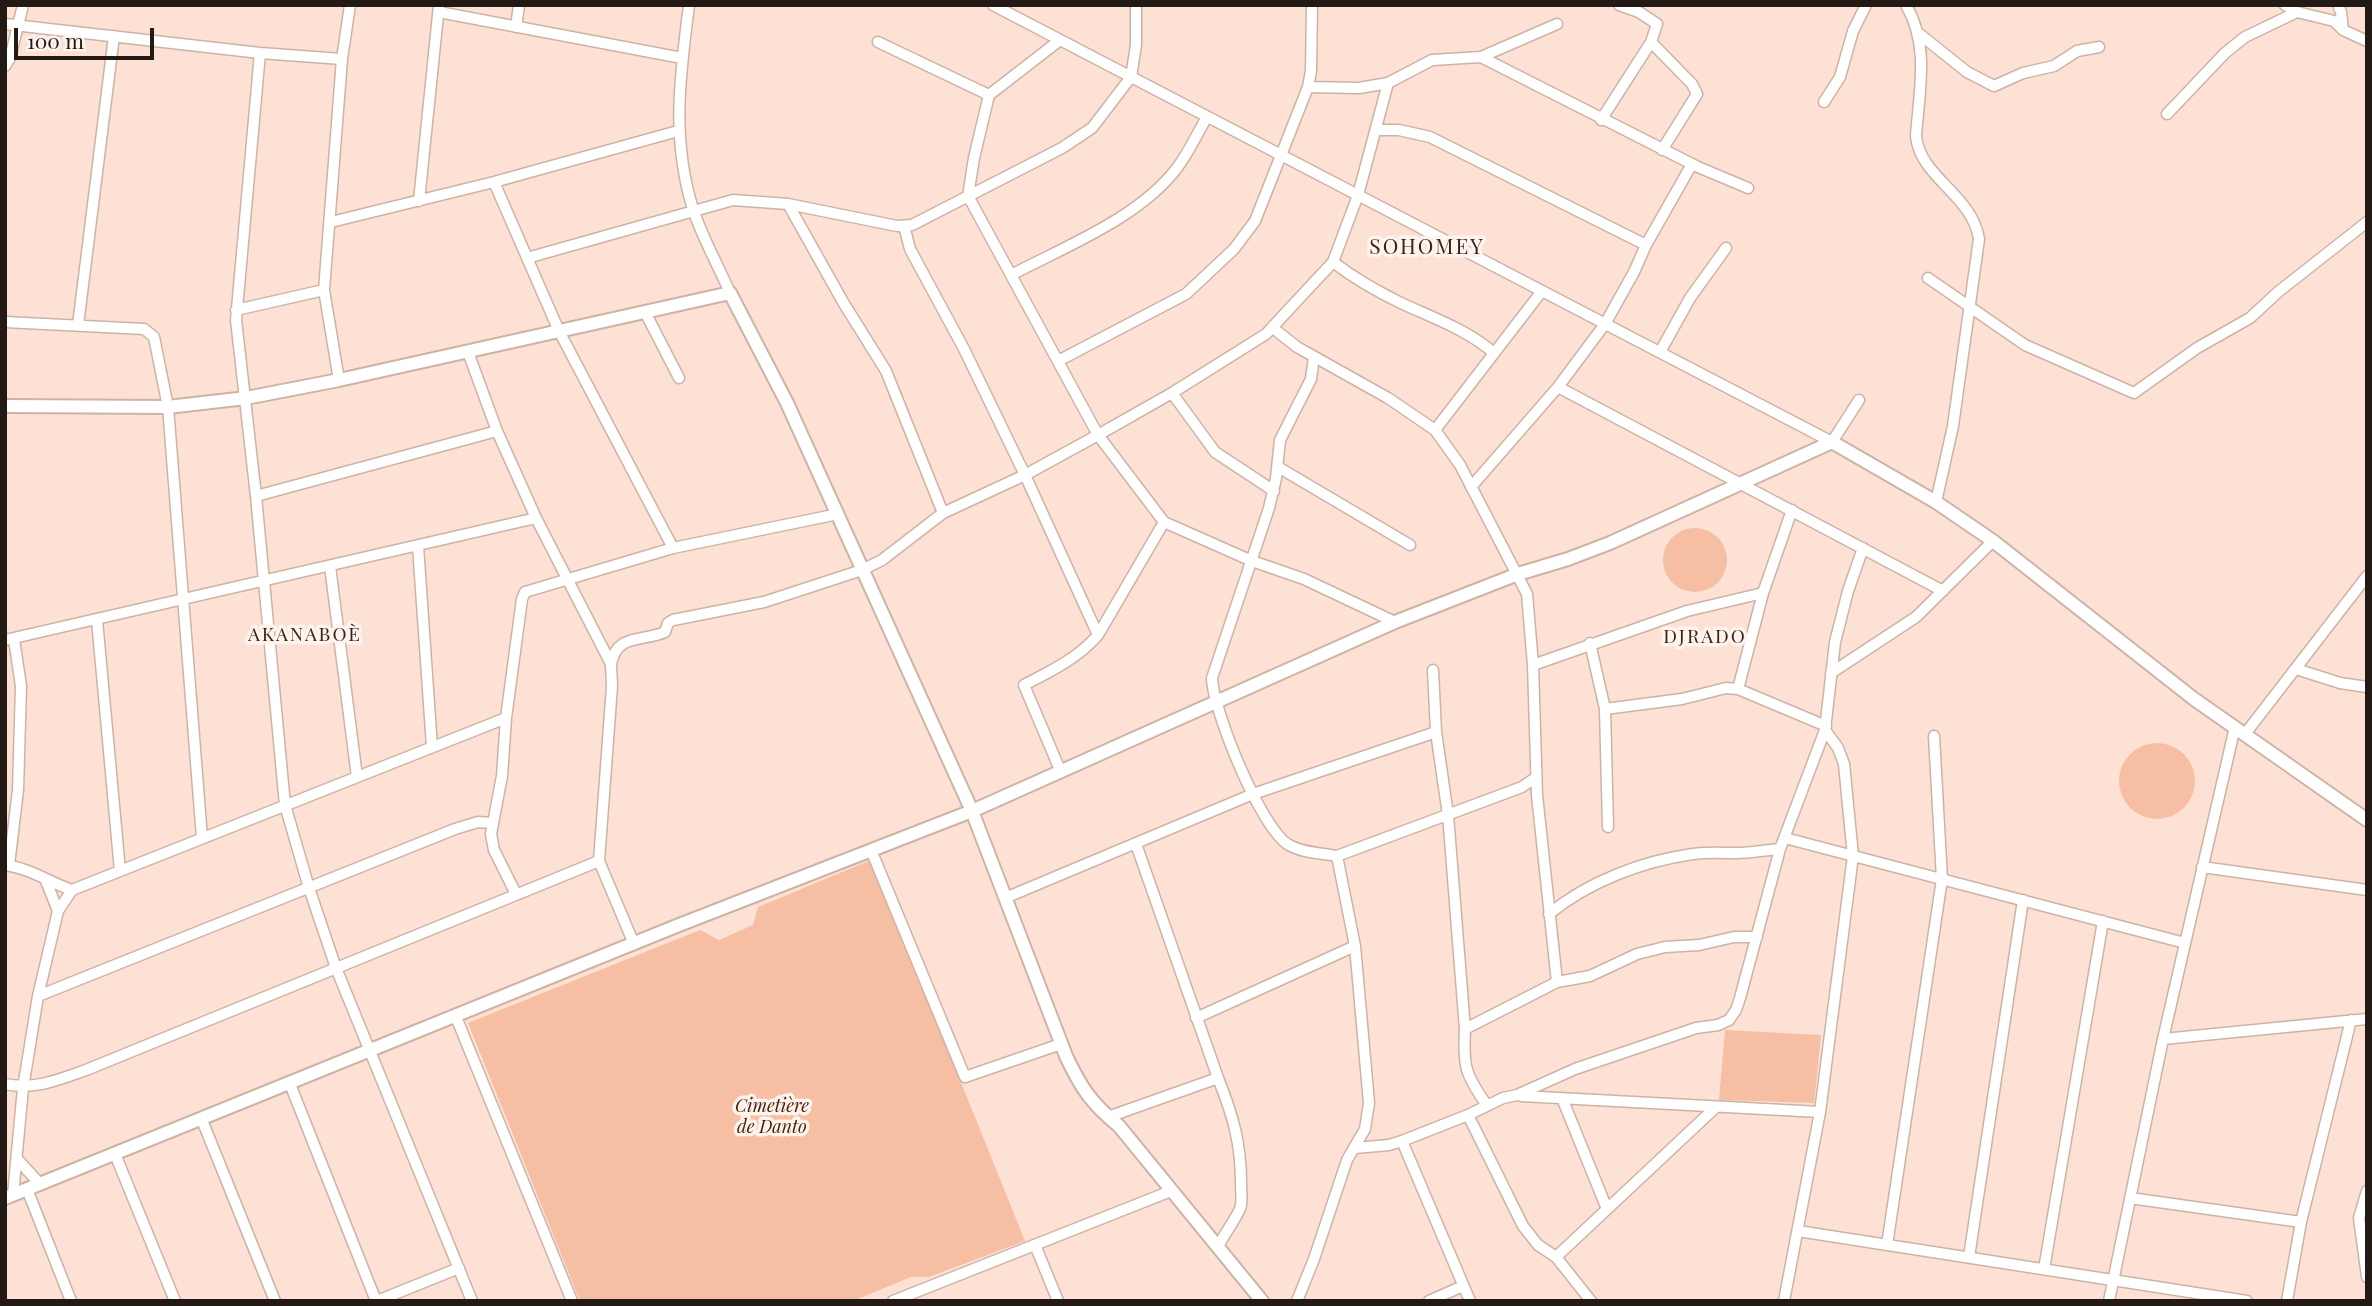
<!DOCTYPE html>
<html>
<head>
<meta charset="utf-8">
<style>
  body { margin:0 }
  #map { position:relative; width:2372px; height:1306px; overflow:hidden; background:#fde1d4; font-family:"Playfair Display",serif }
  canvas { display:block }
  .frame { position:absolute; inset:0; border:7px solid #241a15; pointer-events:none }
  .scale { position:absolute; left:14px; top:28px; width:140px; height:32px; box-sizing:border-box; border:4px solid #241a15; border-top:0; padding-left:9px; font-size:21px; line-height:24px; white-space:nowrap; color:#241a15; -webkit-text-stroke:5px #fef3ed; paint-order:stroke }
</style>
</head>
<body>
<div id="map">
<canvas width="2372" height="1306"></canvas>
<div class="frame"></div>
<div class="scale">100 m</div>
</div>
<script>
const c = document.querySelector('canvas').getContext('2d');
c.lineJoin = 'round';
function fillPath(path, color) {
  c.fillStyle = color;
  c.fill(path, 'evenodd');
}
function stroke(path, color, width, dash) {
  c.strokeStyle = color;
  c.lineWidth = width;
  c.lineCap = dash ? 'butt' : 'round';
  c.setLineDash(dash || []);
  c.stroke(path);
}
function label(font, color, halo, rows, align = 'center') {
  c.font = font + ' "Playfair Display",serif';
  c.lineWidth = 7;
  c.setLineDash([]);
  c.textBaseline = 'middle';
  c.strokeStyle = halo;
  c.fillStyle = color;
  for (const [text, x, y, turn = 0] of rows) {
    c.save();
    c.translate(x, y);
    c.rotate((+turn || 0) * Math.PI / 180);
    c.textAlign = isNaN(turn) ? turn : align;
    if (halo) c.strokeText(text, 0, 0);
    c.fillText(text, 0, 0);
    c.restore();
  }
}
fillPath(new Path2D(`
  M1663 560a32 32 0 1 1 64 0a32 32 0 1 1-64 0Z
  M2119 781a38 38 0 1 1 76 0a38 38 0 1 1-76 0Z
  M871,860L1025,1241L929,1277H911L853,1301H580L468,1023L700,930L719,940L753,925L758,907Z
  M1725,1030L1821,1035L1814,1103L1719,1100Z`), '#f6bea3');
const minor = new Path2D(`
  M689,5C680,76 671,139 693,209C702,237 718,265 730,293
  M993,5L1832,442L1859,400
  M1619,5L1639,12L1657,24L1651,42L1692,84L1697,94L1662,150
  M1906,5C1930,46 1919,92 1916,136C1920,178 1972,194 1979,239L1953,426L1936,502
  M2285,5L2297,12L2334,21L2343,30L2367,41
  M2338,5L2341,12L2343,30
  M439,12L682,58
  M5,24L260,53L236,320L256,496L285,805L309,888L336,968L472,1301
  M516,27L519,5
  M1917,32L1967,72L1994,86L2023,73L2054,66L2077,51L2099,47
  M1060,40L989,95L974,158L968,196L1098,435L1164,522L1252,561L1304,579L1395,622
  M878,42L989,95
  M260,53L342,59
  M1481,57L1698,167L1748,188
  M5,66L10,58L23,5
  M1308,87L1359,88L1388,83L1432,60L1481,57L1557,24
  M1824,102L1840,77L1853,31L1866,5
  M2167,114L2225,53L2245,37L2297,12
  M1601,120L1651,42
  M1376,130H1399L1430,137L1646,245
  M494,182L559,331L673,548
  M419,201L439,5
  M788,204L843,302L886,371L943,513
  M331,222L494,182L678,131
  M904,226L910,249L964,349L1025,475L1098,635
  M527,258L733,200L788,204L897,226L912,225L1062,148L1092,128L1131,77L1136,45V5
  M1333,262C1355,279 1378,292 1403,304C1436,319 1467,330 1494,353
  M1011,275C1066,246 1139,218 1177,168C1189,152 1197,134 1207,117
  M1928,278L2025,345L2134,393L2197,348L2250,318L2278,292L2367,222
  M236,310L324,290
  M645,312L679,378
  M5,322L144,329L154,337L168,407L202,838
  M78,325L114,36
  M1273,328L1297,347L1388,398L1435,430L1460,465L1527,594L1533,665L1537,795L1557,982
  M468,352L497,431L536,518L611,664L612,686L599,861L634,944
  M1660,352L1690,298L1726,248
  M1314,357L1311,379L1280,440L1276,478L1269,508L1212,678C1213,711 1261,829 1289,845C1303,853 1321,853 1337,856L1522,787L1535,778
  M1058,361L1186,294L1234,249L1255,221L1308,87L1311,71L1312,5
  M339,380L324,290L342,59L350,5
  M1558,387L1943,591
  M1172,393L1215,452L1274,491
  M1435,430L1542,291
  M1278,467L1410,545
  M1471,487L1558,387L1605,324L1634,272L1646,245L1692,164
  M256,496L497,431
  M418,546L432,747
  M330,566L357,777
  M97,620L120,871
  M5,640L536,518
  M1590,643L1605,709L1608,827
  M611,664C617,633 642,642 665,632L668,623L673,620L764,602L862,570L882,560L943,513L1025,475L1098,435L1172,393L1266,334L1333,262L1358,195L1388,83
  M1533,665L1687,611L1763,593
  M2296,669L2340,683L2367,687
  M1433,670L1436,732L1448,815L1465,1029C1463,1066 1465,1074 1486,1104
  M1831,673L1916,617L1993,541
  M1738,689L1763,593L1792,510
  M1605,709L1682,699L1726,688L1738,689L1826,726
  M2245,734L2367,576
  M1060,770L1024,685C1051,671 1077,659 1098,635L1164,522
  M1785,838L2185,943
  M871,850L965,1077L1061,1044
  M5,865C29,868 49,882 72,890
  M9,865L18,790L21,686L14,639
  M2202,867L2367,890
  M46,881L58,911
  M516,894L494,850L491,834L502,776L506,718L522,599L525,592L673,548L838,514
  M1005,898L1253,794L1436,732
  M1549,914C1588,882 1642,861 1693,854C1707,852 1722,853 1736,853C1751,853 1765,850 1780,849
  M38,996L455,829L478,822L493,823
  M456,1017L572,1301
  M1196,1018L1355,946
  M1465,1029L1557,982L1590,976L1637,954L1665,947L1699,945L1734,937H1757
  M2163,1039L2367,1019
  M1218,1078C1233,1116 1241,1143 1241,1183C1241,1190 1242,1198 1241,1205C1240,1214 1223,1235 1218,1247
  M5,1084C35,1090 58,1080 86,1070L599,861
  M290,1084L376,1301
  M1521,1096L1820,1112
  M1562,1098L1607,1209
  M1468,1115L1523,1226L1538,1245L1556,1257L1591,1301
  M1108,1117L1218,1078L1136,844
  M202,1120L275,1301
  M1402,1141L1470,1301
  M1355,1148L1389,1145L1402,1141L1468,1115L1503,1098L1517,1095L1575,1069L1696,1028L1718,1025L1729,1020L1736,1010L1740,998L1780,849L1825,730L1835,642L1848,591L1863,548
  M115,1154L175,1301
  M18,1160L40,1184
  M27,1189L71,1301
  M2367,1191L2359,1218L2367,1277
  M13,1195L23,1088L38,996L58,911L72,890L506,718
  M2130,1198L2301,1222
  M1798,1231L2247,1301
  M1035,1245L1058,1301
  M1887,1245L1942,879L1934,736
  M1556,1257L1716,1107
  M1969,1257L2023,900
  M2044,1269L2103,921
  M377,1301L459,1268
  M893,1301L1171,1191
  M1297,1301L1314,1259L1347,1160L1365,1129L1369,1103L1355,946L1337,856
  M1429,1301L1463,1286
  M1784,1301L1820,1112L1853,856L1844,764L1838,748L1825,730
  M2109,1301L2163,1039L2235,727
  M2287,1301L2301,1222L2351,1020`);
const tertiary = new Path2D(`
  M5,406L168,407L246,398L339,380L730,293L787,403L972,811L1066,1056C1081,1088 1091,1103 1119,1126L1262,1301
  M5,1198L679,925L972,811L1395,622L1518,574L1568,559L1610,543L1832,442L1936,502L1993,541L2194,699L2367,820`);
stroke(minor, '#cdb3a6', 13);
stroke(tertiary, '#cdb3a6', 16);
stroke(minor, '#fff', 10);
stroke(tertiary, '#fff', 12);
label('italic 18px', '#492109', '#fef3ed', [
  ["Cimetière",772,1106],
  ["de Danto",772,1127]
]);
c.letterSpacing = '2px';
label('19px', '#382419', '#fef3ed', [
  ["AKANABOÈ",305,635],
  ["DJRADO",1705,637]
]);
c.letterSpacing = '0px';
c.letterSpacing = '2px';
label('21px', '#382419', '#fef3ed', [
  ["SOHOMEY",1427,247]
]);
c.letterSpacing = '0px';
</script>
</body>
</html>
